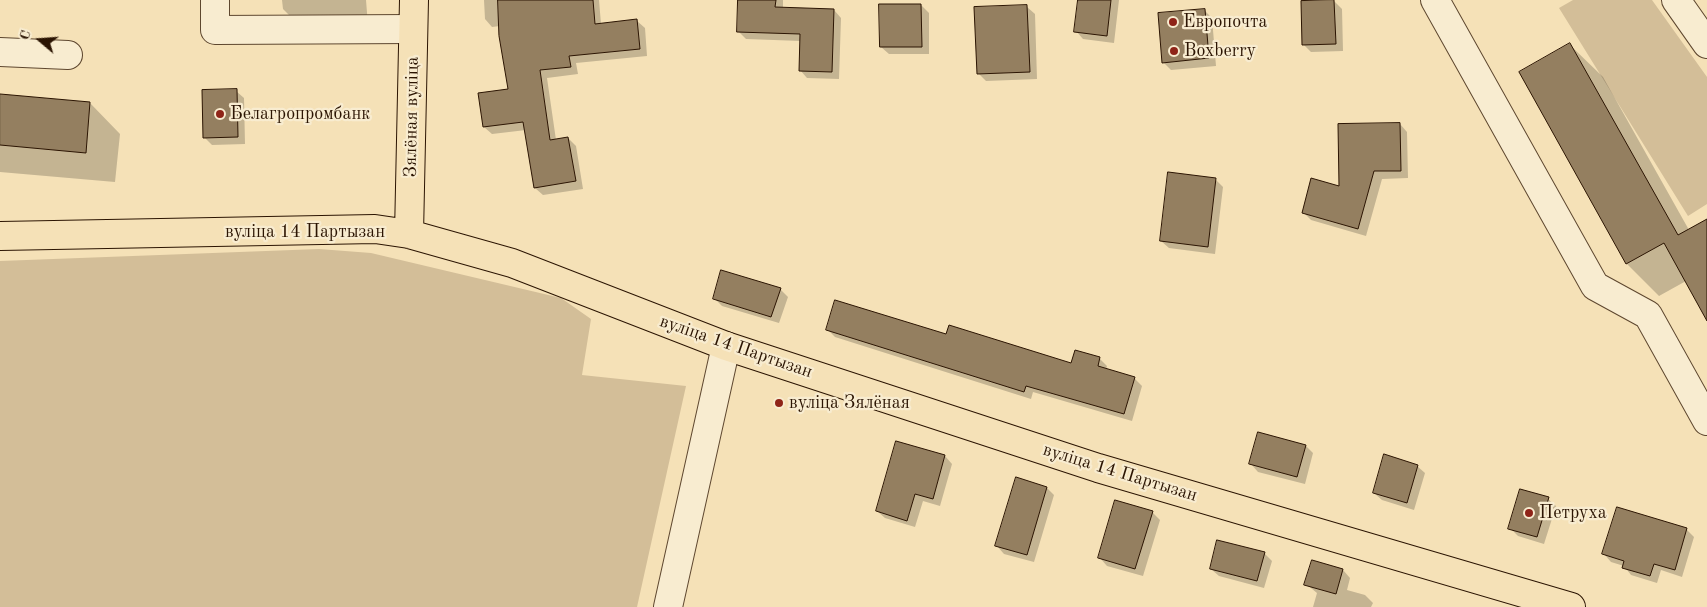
<!DOCTYPE html>
<html>
<head>
<meta charset="utf-8">
<style>
  body { margin:0 }
  #map { position:relative; width:1707px; height:607px; overflow:hidden; background:#f5e1b7; font-family:"Old Standard TT",serif }
  canvas { display:block }
  .north { position:absolute; left:15px; top:15px; width:50px; height:50px; -webkit-text-stroke:4px #f8ecd0; paint-order:stroke; rotate:288deg; font-size:14px; font-weight:700; line-height:20px; text-align:center; color:#2b1402 }
  .north::after { content:''; display:block; margin:auto; width:18px; height:22px; background:#2b1402; clip-path:polygon(50% 0,100% 100%,50% 72%,0 100%) }
</style>
</head>
<body>
<div id="map">
<canvas width="1707" height="607"></canvas>
<div class="north">С</div>
</div>
<script>
const c = document.querySelector('canvas').getContext('2d');
c.lineJoin = 'round';
function fillPath(path, color) {
  c.fillStyle = color;
  c.fill(path, 'evenodd');
}
function stroke(path, color, width, dash) {
  c.strokeStyle = color;
  c.lineWidth = width;
  c.lineCap = dash ? 'butt' : 'round';
  c.setLineDash(dash || []);
  c.stroke(path);
}
function label(font, color, halo, rows, align = 'center') {
  c.font = font + ' "Old Standard TT",serif';
  c.lineWidth = 4.5;
  c.setLineDash([]);
  c.textBaseline = 'middle';
  c.strokeStyle = halo;
  c.fillStyle = color;
  for (const [text, x, y, turn = 0] of rows) {
    c.save();
    c.translate(x, y);
    c.rotate((+turn || 0) * Math.PI / 180);
    c.textAlign = isNaN(turn) ? turn : align;
    if (halo) c.strokeText(text, 0, 0);
    c.fillText(text, 0, 0);
    c.restore();
  }
}
fillPath(new Path2D(`
  M1573,0H1652L1707,77V204L1688,216L1559,8Z
  M319,249L371,253L561,298L591,319L582,375L686,386L637,607H0V261Z`), '#d3be98');
fillPath(new Path2D(`
  M282,0H366L369,38L315,41L283,9Z
  M484,0H599L601,24L637,21L645,28L647,56L576,63L578,74L547,78L556,140L568,138L576,146L583,189L543,195L535,188L526,130L492,134L484,127L510,90L500,26L492,27L485,19Z
  M739,0H783V9L834,10L841,18L839,79L807,78L800,70L801,41L746,39L738,31Z
  M1079,0H1119L1114,43L1083,39L1076,31Z
  M1334,1L1342,9L1343,51L1311,52L1304,45Z
  M921,5L929,13V54H889L881,47Z
  M1027,7L1035,14L1037,79L986,81L978,73Z
  M1204,10L1212,18L1216,66L1171,70L1163,62Z
  M1570,45L1603,77L1689,230L1707,220V318L1686,281L1659,296L1627,264Z
  M236,91L244,98L245,144L212,145L204,137Z
  M0,96L90,103L120,134L115,182L0,172Z
  M1400,124L1407,132L1408,178L1382,179L1366,236L1311,220L1303,212L1340,187Z
  M1215,179L1223,187L1215,254L1169,248L1161,241Z
  M780,289L788,297L779,323L722,306L714,298Z
  M827,329L947,336L1072,364L1076,351L1100,359L1107,366L1106,370L1134,378L1142,386L1132,421L1033,392L1031,399L835,337Z
  M1306,446L1313,453L1305,484L1258,472L1251,464Z
  M945,456L952,464L940,506L923,501L915,527L885,518L877,511Z
  M1417,466L1425,473L1414,510L1382,500L1374,493Z
  M1047,488L1054,495L1034,562L1004,554L997,546Z
  M1548,499L1556,506L1544,544L1518,536L1510,528Z
  M1152,512L1160,520L1143,576L1107,566L1100,558Z
  M1686,529L1694,537L1682,577L1661,570L1657,583L1631,575L1624,566L1611,562L1604,554Z
  M1264,553L1272,561L1264,588L1219,576L1211,569Z
  M1343,570L1350,578L1347,590L1365,595L1373,603L1371,607H1313L1317,593L1306,584Z`), '#0003');
const building = new Path2D(`
  M498,0H593L595,24L637,19L640,49L569,56L571,67L540,70L550,140L568,137L576,181L534,188L523,122L483,127L478,93L508,89L499,36Z
  M738,0H776L775,7L834,9L832,72L799,71L800,34L737,32Z
  M1078,0H1111L1107,36L1074,32Z
  M1334,0L1336,44L1302,45L1301,1Z
  M879,4H921L922,47H880Z
  M1027,5L1030,72L977,74L974,7Z
  M1205,9L1209,58L1162,63L1158,13Z
  M1570,43L1678,235L1707,219V321L1664,243L1626,264L1519,72Z
  M237,89L238,137L203,138L202,90Z
  M0,94L90,102L86,153L0,145Z
  M1400,123L1401,171H1374L1358,229L1302,213L1311,178L1339,186L1338,124Z
  M1168,172L1216,178L1208,247L1160,241Z
  M721,270L781,288L771,317L713,299Z
  M835,300L946,334L949,325L1071,363L1075,350L1100,357L1098,366L1135,377L1124,414L1026,386L1024,392L826,330Z
  M1258,432L1306,445L1297,477L1249,464Z
  M896,441L945,455L933,499L915,494L907,521L876,511Z
  M1384,454L1418,465L1407,503L1373,493Z
  M1016,477L1047,487L1027,555L995,546Z
  M1520,489L1549,497L1537,537L1508,529Z
  M1115,500L1153,511L1135,569L1098,558Z
  M1617,507L1687,528L1675,570L1654,564L1650,576L1622,568L1624,561L1602,554Z
  M1217,540L1265,552L1257,581L1210,569Z
  M1312,560L1343,569L1336,594L1304,585Z`);
fillPath(building, '#947f60');
stroke(building, '#2b1402', 1);
const minor = new Path2D(`
  M215,0V30L413,29
  M1435,0L1595,286L1648,315L1707,421
  M1676,0L1707,44
  M0,52L68,55
  M668,607L726,346`);
const major = new Path2D(`
  M409,234L414,0
  M0,236L375,229L409,234L512,263L726,346L1098,468L1571,607`);
stroke(minor, '#5e472f', 30);
stroke(major, '#2b1402', 30);
stroke(minor, '#f8ecd0', 28);
stroke(major, '#f5e1b7', 28);
for (const [x, y, r, color] of [
  [1173,22,5,"#8f2418"],
  [1174,51,5,"#8f2418"],
  [220,114,5,"#8f2418"],
  [779,403,5,"#8f2418"],
  [1529,513,5,"#8f2418"]
]) {
  const dot = new Path2D();
  dot.arc(x, y, r, 0, 2 * Math.PI);
  c.fillStyle = color;
  c.fill(dot);
  stroke(dot, '#f8ecd0', 2);
}
label('18px', '#2b1402', '#f8ecd0', [
  ["Европочта",1183,22],
  ["Boxberry",1184,51],
  ["Белагропромбанк",230,114],
  ["вуліца Зялёная",789,403],
  ["Петруха",1539,513]
], 'left');
label('18px', '#2b1402', '#f8ecd0', [
  ["Зялёная вуліца",412,117,-89],
  ["вуліца 14 Партызан",305,232],
  ["вуліца 14 Партызан",736,347,19],
  ["вуліца 14 Партызан",1120,473,17]
]);
</script>
</body>
</html>
